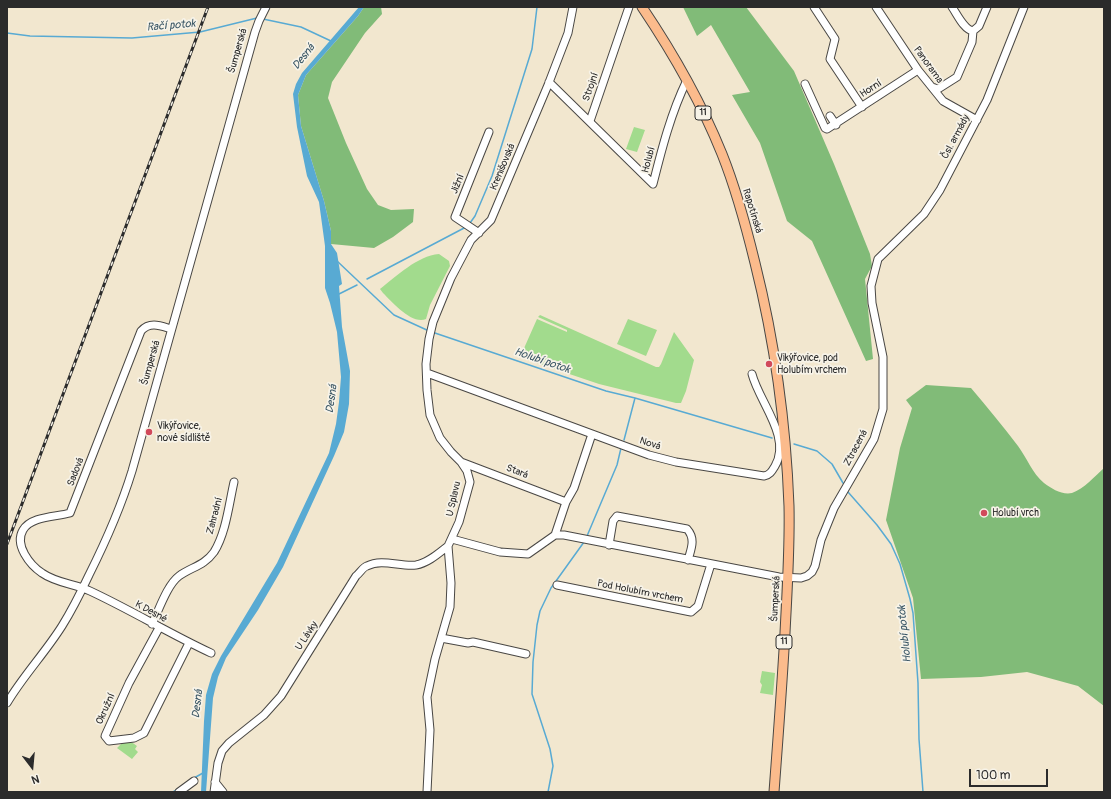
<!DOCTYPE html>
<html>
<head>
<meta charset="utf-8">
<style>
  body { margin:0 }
  #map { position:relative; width:1111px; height:799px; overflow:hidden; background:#f2e7cf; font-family:Pangolin,sans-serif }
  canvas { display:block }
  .frame { position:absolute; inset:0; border:8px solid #2b2b2b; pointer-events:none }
  .north { position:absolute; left:12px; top:747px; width:40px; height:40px; -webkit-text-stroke:3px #f7f3e8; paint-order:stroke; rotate:164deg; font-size:11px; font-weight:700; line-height:16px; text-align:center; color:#2b2b2b }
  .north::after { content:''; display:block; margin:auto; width:14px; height:18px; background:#2b2b2b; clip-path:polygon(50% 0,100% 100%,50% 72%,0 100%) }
  .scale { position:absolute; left:969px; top:769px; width:79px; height:18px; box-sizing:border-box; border:2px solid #2b2b2b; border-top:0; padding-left:5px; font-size:12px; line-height:14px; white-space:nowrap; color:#2b2b2b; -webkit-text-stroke:3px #f7f3e8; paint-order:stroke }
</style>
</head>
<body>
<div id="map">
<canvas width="1111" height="799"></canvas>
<div class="frame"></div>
<div class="north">N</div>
<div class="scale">100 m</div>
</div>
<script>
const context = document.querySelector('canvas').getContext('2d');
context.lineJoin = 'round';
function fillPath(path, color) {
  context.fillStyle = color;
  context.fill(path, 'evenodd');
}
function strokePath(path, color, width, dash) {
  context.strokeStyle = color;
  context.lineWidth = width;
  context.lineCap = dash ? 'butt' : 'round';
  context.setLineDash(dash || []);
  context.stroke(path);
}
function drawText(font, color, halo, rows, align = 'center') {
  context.font = font + ' Pangolin,sans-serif';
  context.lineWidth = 3.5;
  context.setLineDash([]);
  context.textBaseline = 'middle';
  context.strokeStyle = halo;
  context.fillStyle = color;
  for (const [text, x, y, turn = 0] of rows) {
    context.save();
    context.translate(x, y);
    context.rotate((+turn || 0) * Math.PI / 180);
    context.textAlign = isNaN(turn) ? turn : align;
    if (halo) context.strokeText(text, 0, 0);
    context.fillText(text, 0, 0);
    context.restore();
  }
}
const green = new Path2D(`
  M634,127L645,130L637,152L626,149Z
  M439,254L449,261L450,266L430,305L426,319C412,325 392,302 383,293L380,289C397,276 417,256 439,254Z
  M540,315L656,367H659L661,364L674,332L694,360L686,391L681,403H676L599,384L528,360L521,355L537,319L567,332V330L538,317Z
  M628,319L657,330L646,356L617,344Z
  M762,671L775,673L773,695L760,693L762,685L760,682Z
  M124,741L127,743L130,741L137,746L135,749L138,752L132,759L117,748Z`);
const forest = new Path2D(`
  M364,7H381L382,14L365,33L332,82L328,98L346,143L367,189L378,205L391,210L414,209L413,222L393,237L374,248L331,244V231L324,201L301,126L298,95L306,75L358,16Z
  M683,7H746L794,71L834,164L870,254L872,266L865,279L873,359L866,361L812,241L787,221L760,143L732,95L750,92L711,25L697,36Z
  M926,385L971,388C987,407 1003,426 1018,446C1027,458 1032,473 1044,483C1052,489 1062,495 1072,493C1084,489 1095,476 1104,468V706L1078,686L1027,672L981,677L921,679L913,598L886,520L900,448L912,408L906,400Z`);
const water = new Path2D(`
  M359,7H364L358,16L306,75L298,95L301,126L324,201L331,231V244L337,253L342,284L339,286L342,327L350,371L349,404L344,432L334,456L283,567L258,610L226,658L218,677L213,698L206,792H201L204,721L206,695L212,674L221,656L277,563L329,453L336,424L339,402L341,377L337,332L330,303L325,288V246L319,202L307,176L297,127L293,94L296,84L302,73Z`);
const stream = new Path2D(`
  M263,19L301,27L331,41
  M7,33L30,36L132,38L200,32L257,18
  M470,223L475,216L492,176L532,49L537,7
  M337,261L394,315L429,331
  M367,279L466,227
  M339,294L357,285
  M432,332L606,391L635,398L772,438
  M624,440L635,398
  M794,444L817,451L832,464L843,483
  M848,492L877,525L891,544L900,564L910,599L913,613L918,683L919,739L923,792
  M587,536L617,465L621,448
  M194,778L203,773
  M173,792L178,789
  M548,792L553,766L550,749L532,694L533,662L537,625L540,611L551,588L584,542`);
const minor = new Path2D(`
  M814,7L835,39L830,59L862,107
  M876,7L918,70L943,101L977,120
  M952,7C957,14 964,30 973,31L979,26L987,7
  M549,82L653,184C662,148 671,113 687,80
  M805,84L825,128L827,129L918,70
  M932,87L938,89L957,77L972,42L973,31
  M830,116L836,125
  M590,121L629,7
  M479,233L455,217L489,132
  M171,329C161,326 150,321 141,331L70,513C56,517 31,516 23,530C14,545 30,565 42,573C56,583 75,584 90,591C131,610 170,634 211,653
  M427,373L649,455L676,462L764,476C770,475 772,471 775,466C792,437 759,402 752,374
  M461,462L566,502L574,488L592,434
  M555,535L566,502
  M452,539L500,552L528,554L555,535H564L779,577L801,578L807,576L812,572L815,566L821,540L834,508L874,439L883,409V357L872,303L871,286L878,259L924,214L940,190L987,100L1024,7
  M609,545L613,521L617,516L687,529C696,539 691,549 688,560
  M557,585L691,612L698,606L711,564
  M152,624C159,610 167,585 179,576C191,567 204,566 214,552C226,533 229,504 234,482
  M159,628L129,683L105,736L109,741L134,738L144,733L189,643
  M441,638L468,643L473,642L526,654
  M7,703C23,676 45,653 62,626C72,610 81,592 89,575C106,541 121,507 132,471L255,32L259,21L266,7
  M215,782L223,792
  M179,792L194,781
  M214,792L218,763L222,751L229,743L264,715L281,696L356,576C360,573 363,567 367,566C382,558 400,567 416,565C428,563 439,553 448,546
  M427,792L430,730L427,697L435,659L450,607L451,583L448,546L459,522L470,482L467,471L461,462L451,452L440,438L430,415L427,390L426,364L429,339L433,322L451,278L471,240L491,220L548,85L568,33L573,7`);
const major = new Path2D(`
  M642,7C673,53 701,102 722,154C736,189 746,226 755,263C775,343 786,424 789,506C790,548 787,591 785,633C782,686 778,739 774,792`);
const rail = new Path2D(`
  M7,544L208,7`);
const markers = [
  [769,364,4,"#d1495b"],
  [149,432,4,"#d1495b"],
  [984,513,4,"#d1495b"]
];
const shields = [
  [703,113,16],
  [784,642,16]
];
const shieldNames = [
  ["11",703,113],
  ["11",784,642]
];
const streetNames = [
  ["Šumperská",238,51,-74],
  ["Panorama",928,65,54],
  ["Strojní",591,87,-71],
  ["Horní",871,89,-33],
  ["Čsl. armády",956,137,-62],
  ["Holubí",649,160,-75],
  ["Krenišovská",503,167,-67],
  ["Jižní",458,184,-68],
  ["Rapotínská",752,211,73],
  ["Šumperská",151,363,-74],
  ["Nová",650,444,18],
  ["Ztracená",856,448,-62],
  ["Sadová",76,472,-69],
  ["Stará",517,472,21],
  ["U Splavu",454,499,-77],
  ["Zahradní",215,516,-75],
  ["Pod Holubím vrchem",640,592,11],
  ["Šumperská",776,599,-87],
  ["K Desné",151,612,28],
  ["U Lávky",307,636,-57],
  ["Okružní",106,709,-66]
];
const poiNames = [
  ["Vikýřovice, pod",777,358],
  ["Holubím vrchem",777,370],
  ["Vikýřovice,",157,426],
  ["nové sídliště",157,438],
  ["Holubí vrch",992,513]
];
const waterNames = [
  ["Račí potok",171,26,-5],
  ["Desná",304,57,-52],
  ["Holubí potok",542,361,19],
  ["Desná",332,399,-82],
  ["Holubí potok",905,634,-96],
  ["Desná",198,704,-83]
];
fillPath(green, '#a2db8d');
fillPath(forest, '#81bb78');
fillPath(water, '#58aad3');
strokePath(stream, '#58aad3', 1.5);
strokePath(minor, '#494744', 9);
strokePath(major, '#494744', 11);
strokePath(minor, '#fff', 7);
strokePath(major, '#fbbb8c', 9);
strokePath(rail, '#2b2b2b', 3);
strokePath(rail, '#f7f3e8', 1.5, [4.5]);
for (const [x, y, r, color] of markers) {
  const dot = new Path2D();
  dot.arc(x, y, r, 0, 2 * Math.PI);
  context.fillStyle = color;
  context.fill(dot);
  strokePath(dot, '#f7f3e8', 1.5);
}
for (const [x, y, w] of shields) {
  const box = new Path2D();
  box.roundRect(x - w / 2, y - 7, w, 14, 3);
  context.fillStyle = '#f7f3e8';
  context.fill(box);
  strokePath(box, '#2b2b2b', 1);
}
drawText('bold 9px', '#2b2b2b', null, shieldNames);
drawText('10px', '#2b2b2b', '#f7f3e8', streetNames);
drawText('10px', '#2b2b2b', '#f7f3e8', poiNames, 'left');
drawText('italic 11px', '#3b5766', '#f7f3e8', waterNames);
</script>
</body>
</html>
